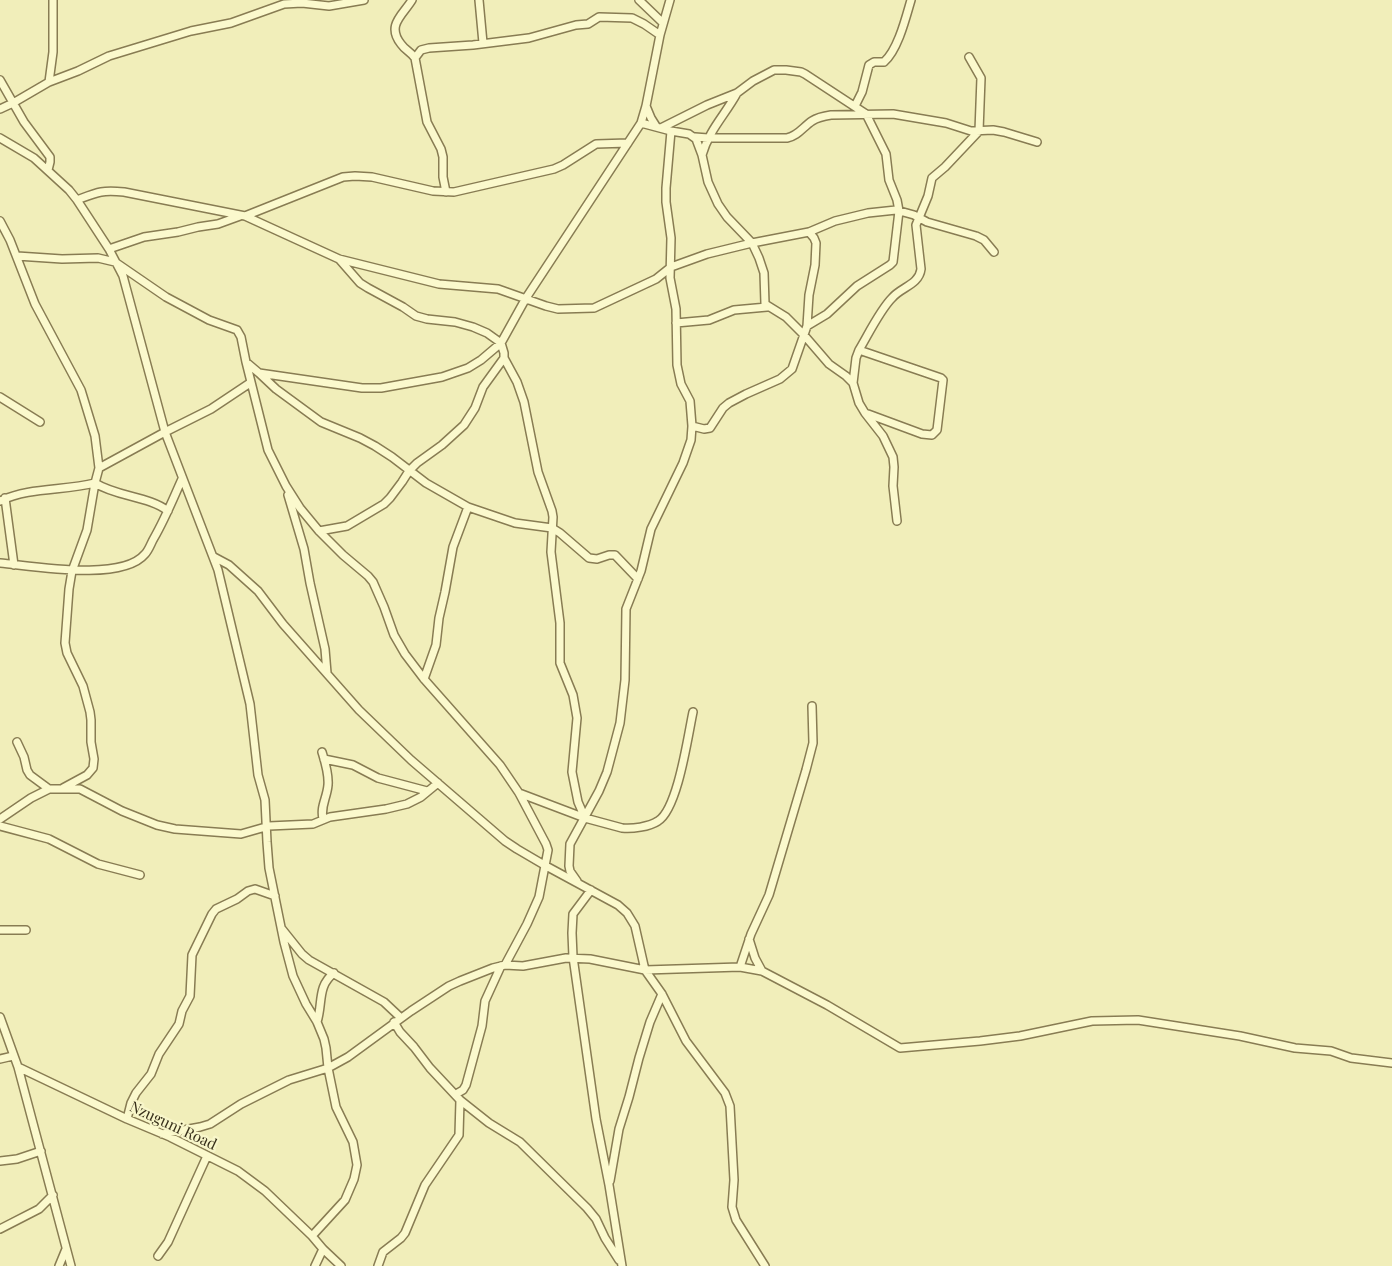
<!DOCTYPE html>
<html>
<head>
<meta charset="utf-8">
<style>
  body { margin:0 }
  canvas { display:block; background:#f1eeba }
</style>
</head>
<body>
<canvas width="1392" height="1266"></canvas>
<script>
const context = document.querySelector('canvas').getContext('2d');
context.lineJoin = 'round';
function strokePath(path, color, width, dash) {
  context.strokeStyle = color;
  context.lineWidth = width;
  context.lineCap = dash ? 'butt' : 'round';
  context.setLineDash(dash || []);
  context.stroke(path);
}
function drawText(font, color, halo, rows, align = 'center') {
  context.font = font + ' "Playfair Display",serif';
  context.lineWidth = 4.5;
  context.setLineDash([]);
  context.textBaseline = 'middle';
  context.strokeStyle = halo;
  context.fillStyle = color;
  for (const [text, x, y, turn = 0] of rows) {
    context.save();
    context.translate(x, y);
    context.rotate((+turn || 0) * Math.PI / 180);
    context.textAlign = isNaN(turn) ? turn : align;
    if (halo) context.strokeText(text, 0, 0);
    context.fillText(text, 0, 0);
    context.restore();
  }
}
const minor = new Path2D(`
  M412,0C403,15 386,25 401,44C405,50 411,52 415,58L427,122L441,149L443,157V177L446,192
  M479,0L483,43
  M639,0L663,23
  M415,58L421,50L429,48L473,45L529,38L576,25L588,24L599,17L632,18L644,24L660,35
  M0,80L24,122L50,157V162L48,170
  M49,82L53,52V0
  M646,106L651,118L656,126
  M855,106L862,92L869,65L874,62H884C898,50 906,17 911,0
  M0,109L13,103L49,82L78,71L109,56L191,31L231,23L284,4L302,3L329,6L364,0
  M641,123L671,131L689,134L696,139L702,155L708,182L718,204L727,217L752,243L759,258L764,273L765,304L786,317L804,335L829,364L846,376L853,383L859,403L865,413L883,436L893,457L894,467L893,486L897,521
  M661,128L707,105L737,93L753,81L774,70H786L801,72L805,74L866,114L886,154L889,180L897,200L899,211L893,262L890,265L857,286L827,314L807,326
  M695,137L708,138H787C798,136 803,127 812,121C818,117 824,116 831,115L893,114L946,123L971,131L993,130L1004,132L1037,142
  M0,138L34,158L69,190L77,200L109,249L123,276L165,432L218,570L250,704L258,775L265,800L267,842L269,868L284,942L293,976L306,1004L317,1022L324,1039L326,1048L328,1068L336,1107L353,1142L357,1165L354,1179L345,1200L312,1236
  M702,155C709,130 725,115 737,93
  M77,200C98,192 101,190 124,192L245,216L339,259L439,284L498,289L546,306L558,309L594,308L656,279L671,267L707,254L752,243L809,232L835,221L868,213L896,210L914,215L927,222L976,236L984,240L994,252
  M245,216L343,177L355,176L372,177L433,191L454,192L554,169L563,165L596,144L628,143
  M0,221L10,240L35,304L81,390L95,436L99,468
  M109,249L144,237L178,232L198,227L218,224L240,216
  M17,256L62,259L98,258L115,262L166,297L209,320L237,330L241,337L246,362L259,373L362,388H381L442,377L468,368L481,360L501,343L526,298L641,123L646,106L660,35L670,0
  M339,259L360,283L368,288L403,307L416,316L427,319L455,322L473,327L487,333L501,343L504,353V358L517,382L524,402L538,472L552,511L553,517L551,552L560,623V663L573,695L577,718L572,772L578,802L585,818
  M676,323L709,320L734,310L767,307
  M859,350L941,378L943,380L937,430L932,435L922,434L868,414
  M246,362L268,450L286,486L300,508L319,531L343,555L368,576L373,582L384,607L394,635L405,654L424,679L500,765L519,793L546,844L548,850L539,897L527,924L505,965
  M259,373L276,389L321,422L360,438L375,446L392,457L426,483L468,507L515,523L552,528L560,533L589,558L597,559L609,555H615L638,579
  M853,383L856,358L859,350C868,335 880,310 892,298C901,287 919,285 921,269L916,225L928,196L932,178L945,167L979,131L981,78L969,57
  M0,397L40,422
  M692,426L704,429L710,428L723,408L729,403L746,394L780,379L792,369L807,326L809,295L815,265L816,243L814,238L809,232
  M288,495L304,549L310,583L325,649L327,673
  M5,498L14,565
  M0,501C30,487 63,491 95,483L99,468L165,432L211,409L250,383
  M319,531L347,526L384,504L390,498L402,482L409,471L417,463L442,445L464,425L475,408L483,387L504,358
  M214,557L229,565L258,591L283,624L359,710L411,760L505,841L517,849L546,866L618,905L627,913L635,926L645,970L662,994L686,1041L725,1093L730,1106L734,1180L732,1207L736,1220L765,1266
  M0,563C33,566 122,582 145,554C149,550 151,543 154,538C165,519 173,499 182,479
  M424,679L436,645L439,618L445,592L453,547L468,507
  M17,742L24,757L27,770L30,775L49,789
  M322,752C325,762 329,774 328,785C327,798 320,806 323,819
  M324,759L353,765L378,778L427,791
  M63,788L87,775L93,768L94,759L91,742V720L90,712L83,686L67,653L65,643L69,589L72,571L87,530L95,483C117,497 149,496 168,511
  M519,793L585,818L622,828C632,829 649,827 658,821C678,809 688,735 693,712
  M0,819L31,798L49,789H80L122,811L157,825L175,829L241,834L269,826L313,824L330,817L386,809L407,804L421,797L438,783
  M0,826L49,839L98,864L140,875
  M577,881L570,871L569,866L570,844L599,791L607,772L620,723L625,680L626,609L641,571L651,529L683,463L691,440L692,426L690,401L681,384L677,365L676,309L670,278L671,238L666,202V188L671,131
  M591,890L573,914L572,933L573,957L596,1119L609,1185L622,1266
  M282,929L302,954L309,960L384,1002L401,1018
  M0,930H26
  M749,939L755,958L762,971
  M740,967L751,934L769,895L806,770L813,743L812,706
  M0,1017L18,1067L71,1266
  M317,1022C323,1003 317,986 334,973
  M394,1022L400,1032L414,1047L430,1068L460,1100L489,1123L520,1142L587,1208L596,1219L605,1238L619,1260
  M0,1059L13,1056
  M18,1067L127,1119L170,1137L238,1171L265,1191L312,1236L323,1249L341,1266
  M456,1094L463,1090L466,1085L482,1026L485,1001L501,966
  M127,1119L131,1103L136,1093L151,1074L159,1054L179,1024L182,1011L190,996L192,955L212,914L216,909L237,899L248,891L255,889L275,896
  M162,1134L200,1127L210,1124L241,1104L289,1080L328,1068L348,1057L411,1011L449,986L460,981L493,968L505,965L523,966L566,958L590,959L645,970L740,967L762,971L827,1005L900,1048L980,1041L1020,1036L1092,1021L1138,1020L1240,1036L1295,1048L1331,1051L1351,1058L1392,1063
  M0,1161L17,1159L41,1151
  M610,1181L619,1129L629,1097L639,1058L650,1022L662,994
  M0,1229L39,1209L53,1195
  M158,1256L168,1242L207,1156
  M59,1266L66,1249
  M315,1266L323,1249
  M378,1266L383,1252L401,1238L405,1233L425,1185L459,1135L460,1100`);
const streetNames = [
  ["Nzuguni Road",173,1126,25]
];
strokePath(minor, '#887c53', 10);
strokePath(minor, '#fbf9cd', 7);
drawText('15px', '#362e19', '#f8f6ca', streetNames);
</script>
</body>
</html>
